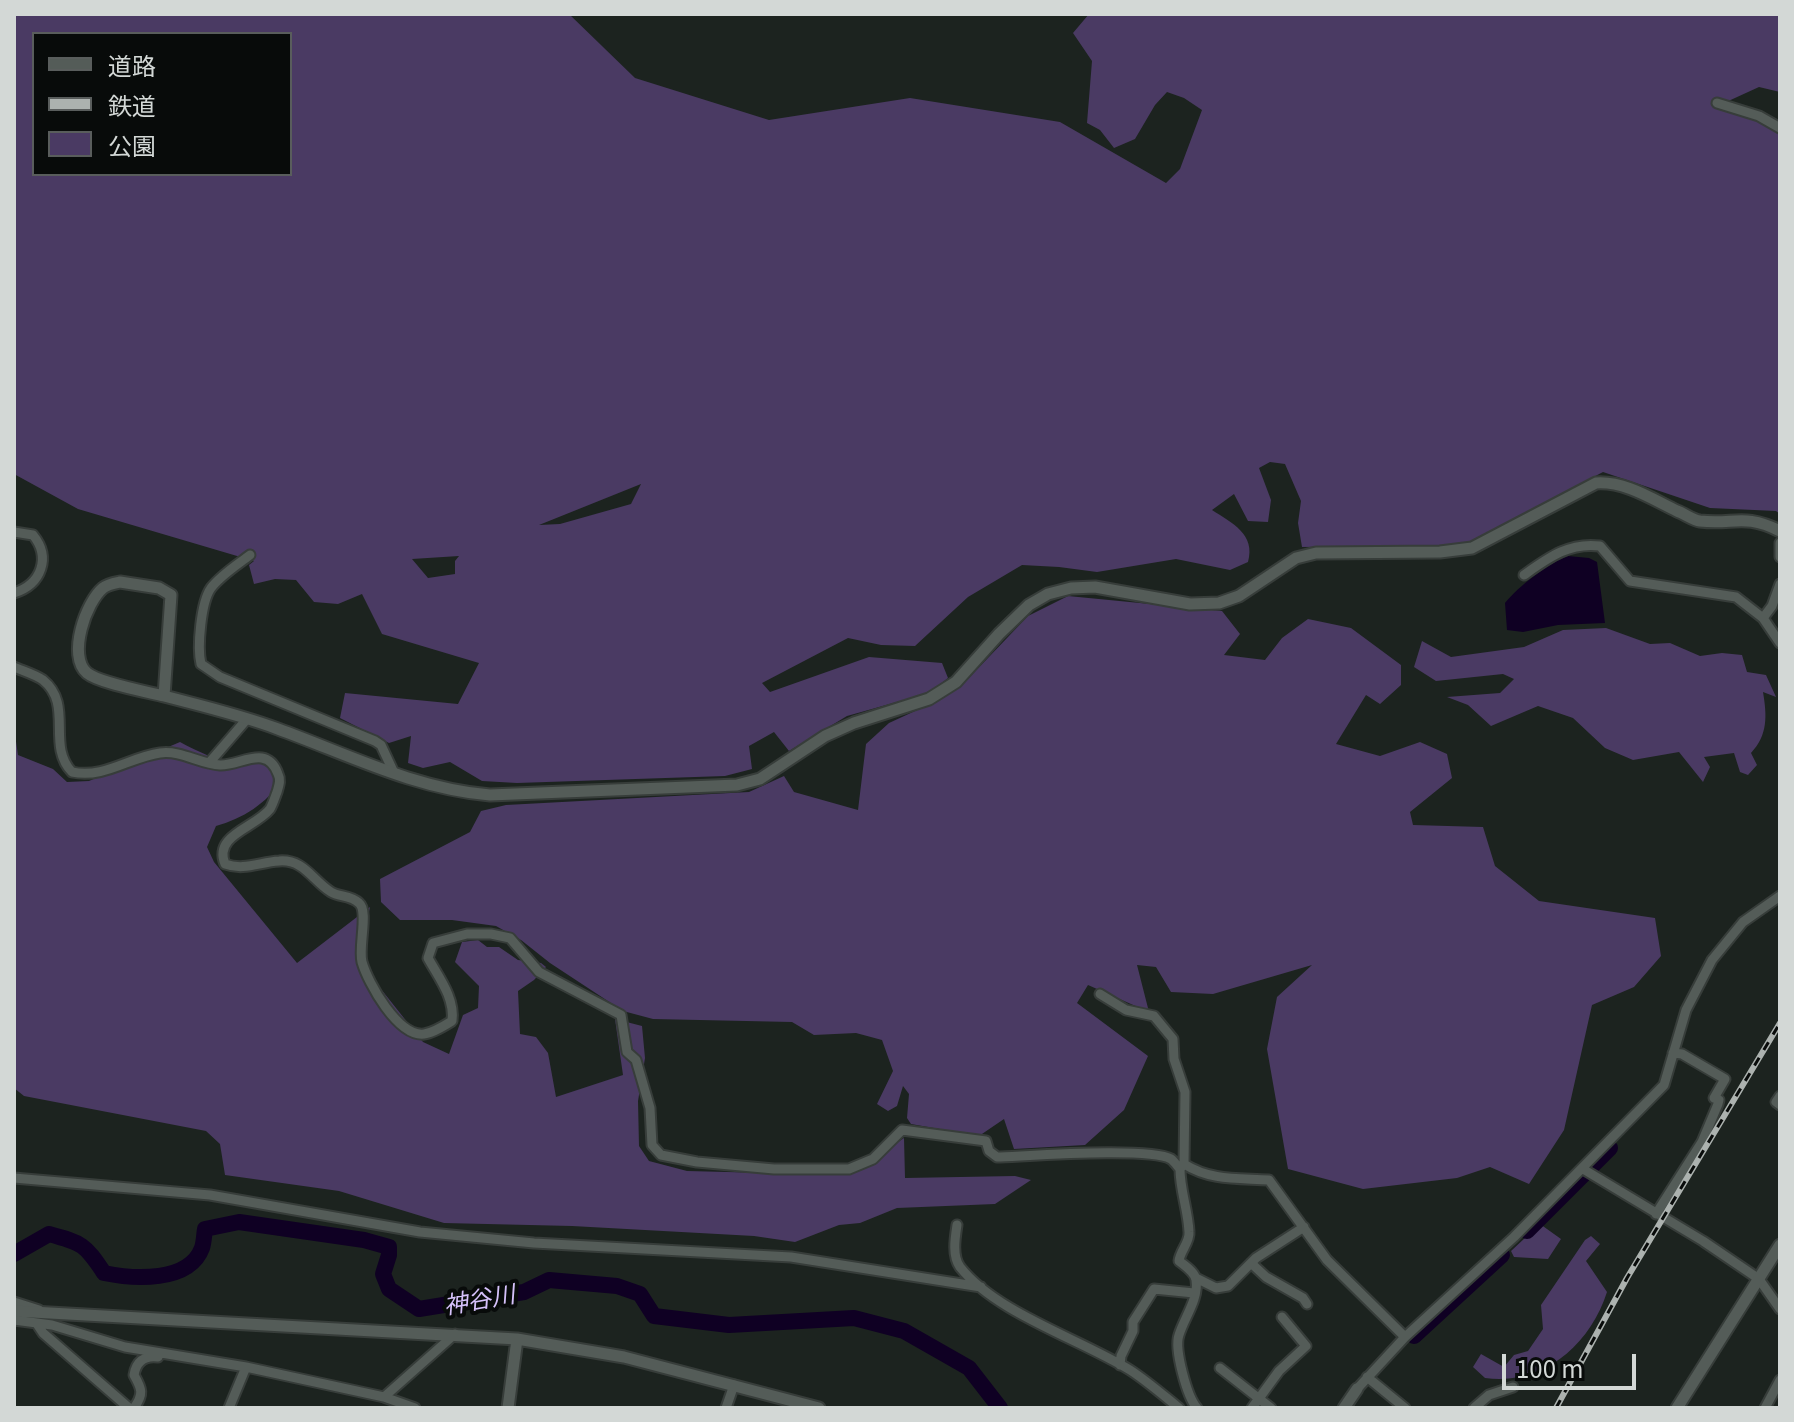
<!DOCTYPE html>
<html>
<head>
<meta charset="utf-8">
<style>
  body { margin:0 }
  #map { position:relative; width:1794px; height:1422px; overflow:hidden; background:#1c231f; font-family:Georgia,"Noto Sans JP",serif }
  canvas { display:block }
  .frame { position:absolute; inset:0; border:16px solid #d3d8d6; pointer-events:none }
  .legend { position:absolute; left:32px; top:32px; width:260px; height:144px; box-sizing:border-box; background:#080b0a; border:2px solid #595d5c; margin:0; padding:10px 14px; list-style:none; font-size:24px; color:#d3d8d6 }
  .legend li { display:flex; align-items:center; gap:16px; height:40px }
  .legend b { width:40px; border:2px solid #595d5c }
  .scale { position:absolute; left:1502px; top:1354px; width:134px; height:36px; box-sizing:border-box; border:4px solid #d3d8d6; border-top:0; padding-left:10px; font-size:24px; line-height:28px; white-space:nowrap; color:#d3d8d6; -webkit-text-stroke:6px #080b0a; paint-order:stroke }
</style>
</head>
<body>
<div id="map">
<canvas width="1794" height="1422"></canvas>
<div class="frame"></div>
<ul class="legend">
<li><b style="height:10px;background:#545c58"></b>道路</li>
<li><b style="height:10px;background:#acb2af"></b>鉄道</li>
<li><b style="height:22px;background:#4a3a63"></b>公園</li>
</ul>
<div class="scale">100 m</div>
</div>
<script>
const context = document.querySelector('canvas').getContext('2d');
context.lineJoin = 'round';
function fillPath(path, color) {
  context.fillStyle = color;
  context.fill(path, 'evenodd');
}
function strokePath(path, color, width, dash) {
  context.strokeStyle = color;
  context.lineWidth = width;
  context.lineCap = dash ? 'butt' : 'round';
  context.setLineDash(dash || []);
  context.stroke(path);
}
function drawText(font, color, halo, rows, align = 'center') {
  context.font = font + ' Georgia,"Noto Sans JP",serif';
  context.lineWidth = 8;
  context.setLineDash([]);
  context.textBaseline = 'middle';
  context.strokeStyle = halo;
  context.fillStyle = color;
  for (const [text, x, y, turn = 0] of rows) {
    context.save();
    context.translate(x, y);
    context.rotate((+turn || 0) * Math.PI / 180);
    context.textAlign = isNaN(turn) ? turn : align;
    if (halo) context.strokeText(text, 0, 0);
    context.fillText(text, 0, 0);
    context.restore();
  }
}
const green = new Path2D(`
  M14,14H569L635,78L769,120L910,98L1060,122L1166,183L1180,169L1202,110L1184,98L1167,92L1155,105L1135,139L1114,148L1100,130L1087,123L1092,61L1073,33L1089,14H1780V92L1759,87L1724,103L1768,124L1780,132V514L1776,511L1710,508L1603,472L1469,542L1450,545L1302,547L1298,523L1301,501L1285,464L1270,462L1259,468L1271,500L1268,522L1248,521L1234,494L1212,510C1232,523 1256,534 1248,562L1230,570L1176,559L1097,572L1059,567L1022,565L968,597L915,646L881,645L848,638L762,683L770,692L869,657L942,663L948,678L929,693L847,716L789,751L774,732L749,746L752,769L725,776L517,783L482,781L450,762L423,768L408,763L411,736L389,743L340,718L345,693L458,704L479,663L382,634L362,594L338,604L314,602L296,580L275,579L254,584L249,565L254,561L78,509L14,474ZM34,34H290V174H34ZM641,484L631,504L560,524L539,525ZM459,556L455,561V574L428,578L412,559Z
  M1068,596L1222,611L1240,634L1224,655L1265,660L1282,638L1308,619L1351,628L1401,665V685L1380,704L1366,695L1336,744L1380,756L1420,742L1447,754L1452,778L1410,812L1413,825L1483,827L1495,866L1539,901L1655,918L1661,956L1634,987L1592,1005L1564,1130L1529,1184L1490,1167L1457,1178L1363,1189L1288,1169L1267,1049L1277,997L1312,965L1213,994L1171,992L1156,967L1137,965L1149,1012L1088,985L1077,1003L1148,1056L1124,1110L1085,1145L1014,1149L1004,1119L979,1136L911,1124L907,1118L909,1094L903,1086L897,1106L888,1111L877,1104L893,1071L882,1040L856,1033L814,1035L792,1022L653,1019L623,1011L550,963L521,940L496,926L452,920H400L381,902L380,879L470,832L481,811L506,805L749,792L784,776L794,792L858,810L866,744L889,723L941,699L965,682L1028,616Z
  M1606,628L1650,644L1670,643L1700,656L1722,653L1742,655L1747,672L1766,675L1776,697L1763,692C1767,716 1768,735 1751,753L1757,765L1748,775L1740,772L1734,753L1704,757L1710,767L1703,782L1679,752L1633,760L1605,748L1573,718L1538,706L1491,726L1468,705L1447,697L1500,693L1514,679L1503,674L1436,681L1414,667L1422,641L1451,657L1524,647L1563,630Z
  M14,728L18,755L53,769L67,782L89,781L180,742C197,752 216,757 231,768L262,762L280,767L282,779C268,803 242,819 216,826L207,847L214,862L297,963L370,907L362,947L369,974L423,1042L449,1054L463,1015L478,1008L479,986L455,962L462,942L478,940L487,947H499L518,960L541,963L546,967L534,980L518,991L520,1034L536,1037L548,1053L556,1097L623,1075L615,1019L642,1026L645,1058L638,1101L639,1146L649,1161L687,1171L848,1175L872,1165L892,1146L904,1138L905,1178L1015,1176L1031,1180L995,1204L897,1208L860,1223L839,1225L795,1242L754,1236L572,1226L444,1223L339,1191L225,1175L220,1144L206,1131L24,1096L14,1088Z
  M1540,1224L1561,1239L1548,1259L1514,1257L1511,1251Z
  M1591,1236L1600,1244L1586,1261L1607,1292C1590,1345 1543,1386 1485,1378L1473,1367L1481,1354L1504,1367L1514,1355L1528,1351L1543,1329L1541,1305L1585,1240Z`);
const water = new Path2D(`
  M1568,556L1589,558L1597,562L1605,623L1558,625L1523,632L1507,630L1505,603C1519,586 1547,564 1568,556Z`);
const river = new Path2D(`
  M1527,1231L1610,1148
  M14,1254L49,1234C82,1243 85,1244 104,1273C133,1279 189,1283 202,1248C204,1242 204,1235 205,1229L239,1222L364,1240L389,1247V1255L383,1274L389,1289L419,1309L524,1292L549,1280L617,1286L640,1294L654,1316L729,1325L854,1318L904,1331L969,1368L1000,1408
  M1414,1336L1502,1255`);
const minor = new Path2D(`
  M1717,103L1759,116L1780,128
  M14,532L33,535C51,557 42,584 14,593
  M1780,543V557
  M250,555C237,565 221,575 211,588C201,602 197,647 201,664L220,677L375,741L381,745L394,773
  M1524,575C1548,558 1569,542 1600,546L1630,581L1736,597L1763,618L1780,643
  M1763,618L1772,606L1780,584
  M14,667C23,671 34,674 43,680C74,705 46,745 72,772C104,779 130,757 160,753C181,750 200,764 220,765C240,766 267,743 278,774C281,780 279,785 277,792C275,797 273,804 270,809C255,828 213,835 225,864C244,871 260,862 279,861C304,859 312,880 331,892C339,897 351,895 359,903C369,911 358,947 362,962C368,983 398,1037 424,1034C433,1033 444,1026 452,1021C455,998 439,978 428,958L433,943L467,934H491L510,938L539,972L621,1015L627,1052L636,1060L650,1108L652,1145L661,1155L697,1162L774,1169H849L873,1159L902,1130L986,1141L989,1151L997,1157C1028,1156 1150,1147 1171,1159C1174,1161 1178,1167 1180,1169
  M209,763L247,719
  M1100,994L1126,1010L1154,1016L1173,1039L1174,1059L1185,1092L1184,1164
  M1780,1096L1776,1102L1780,1105
  M1583,1169L1703,1241L1759,1279L1780,1309
  M14,1178L210,1195L420,1232L534,1243L791,1257L981,1287
  M1656,1214L1702,1142L1718,1104L1719,1100L1714,1098L1725,1079L1682,1054L1673,1053
  M957,1225C955,1238 952,1256 960,1267C996,1313 1080,1339 1130,1370C1147,1381 1163,1395 1179,1408
  M1251,1263L1266,1277L1303,1298L1307,1304
  M1196,1278L1216,1288L1228,1286L1256,1258L1304,1227
  M14,1302L39,1310
  M14,1320L52,1325L125,1347L246,1367L384,1397L415,1408
  M37,1324L43,1333L129,1408
  M1120,1365L1121,1356L1133,1331V1322L1154,1289L1194,1293
  M1220,1368L1271,1408
  M1367,1377L1405,1408
  M1357,1389L1405,1337L1514,1237L1664,1085L1686,1010L1712,960L1743,922L1780,896
  M384,1397L455,1334
  M134,1408C144,1394 142,1389 134,1375C136,1362 144,1355 158,1357
  M229,1408L246,1367
  M726,1408L734,1385
  M1197,1408C1187,1397 1174,1349 1179,1335C1184,1318 1199,1299 1196,1280C1195,1272 1185,1266 1179,1261C1180,1251 1190,1242 1189,1232C1188,1210 1180,1190 1180,1169L1184,1164C1211,1181 1238,1178 1269,1180L1327,1260L1405,1337
  M1252,1408L1279,1371L1306,1346L1282,1317
  M1474,1408L1489,1395L1513,1387
  M1765,1408L1780,1380`);
const tertiary = new Path2D(`
  M120,582L159,588L171,595L164,696C148,692 99,683 87,673C67,656 86,602 103,588C108,584 115,583 120,582Z
  M164,696C202,706 241,715 278,729C347,754 415,789 490,795L737,785L760,779L825,736L854,723L929,699L956,682L999,634L1029,605L1048,594L1071,588L1095,587L1190,604L1219,603L1239,596L1296,558L1316,553L1440,552L1472,548L1596,483C1625,481 1652,499 1677,511C1685,514 1693,520 1700,521C1734,525 1744,513 1780,531
  M14,1311L517,1339L624,1357L819,1408
  M508,1408L517,1339
  M1344,1408L1357,1389
  M1677,1408L1780,1245`);
const rail = new Path2D(`
  M1556,1408L1627,1278L1780,1023`);
const waterNames = [
  ["神谷川",479,1299,-10]
];
fillPath(green, '#4a3a63');
fillPath(water, '#0f0023');
strokePath(river, '#0f0023', 16);
strokePath(minor, '#373d3a', 13);
strokePath(tertiary, '#373d3a', 15);
strokePath(minor, '#545c58', 9);
strokePath(tertiary, '#545c58', 11);
strokePath(rail, '#acb2af', 6);
strokePath(rail, '#080b0a', 3, [9]);
drawText('italic 24px', '#d5c1fa', '#080b0a', waterNames);
</script>
</body>
</html>
